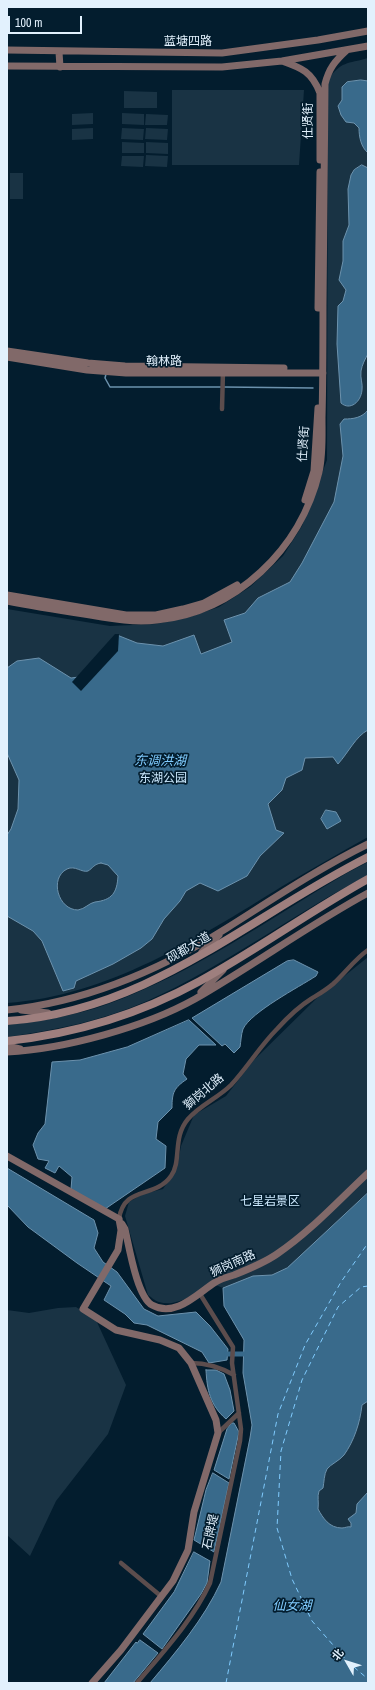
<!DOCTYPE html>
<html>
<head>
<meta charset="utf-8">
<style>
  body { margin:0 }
  #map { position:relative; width:375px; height:1690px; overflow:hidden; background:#031d2e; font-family:"Archivo Narrow","Noto Sans SC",sans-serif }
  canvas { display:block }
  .frame { position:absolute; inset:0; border:8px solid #e2f1fd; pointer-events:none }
  .north { position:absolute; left:327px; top:1642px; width:40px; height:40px; -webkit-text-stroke:3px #031d2e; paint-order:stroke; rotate:309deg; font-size:11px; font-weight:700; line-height:16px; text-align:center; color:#e2f1fd }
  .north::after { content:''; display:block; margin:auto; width:14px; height:18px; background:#e2f1fd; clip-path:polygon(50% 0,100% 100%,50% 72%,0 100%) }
  .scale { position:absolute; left:8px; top:16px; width:74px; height:18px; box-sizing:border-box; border:2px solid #e2f1fd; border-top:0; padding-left:5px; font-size:12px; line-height:14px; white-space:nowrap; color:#e2f1fd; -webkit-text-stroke:3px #031d2e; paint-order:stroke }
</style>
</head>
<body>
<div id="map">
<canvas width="375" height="1690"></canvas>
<div class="frame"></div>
<div class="north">北</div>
<div class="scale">100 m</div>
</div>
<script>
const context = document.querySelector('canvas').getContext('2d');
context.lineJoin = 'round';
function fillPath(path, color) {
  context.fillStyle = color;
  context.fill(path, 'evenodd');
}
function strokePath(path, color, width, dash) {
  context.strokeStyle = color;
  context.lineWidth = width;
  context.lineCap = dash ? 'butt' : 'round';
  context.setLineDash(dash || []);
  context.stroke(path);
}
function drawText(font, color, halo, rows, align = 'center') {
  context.font = font + ' "Archivo Narrow","Noto Sans SC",sans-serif';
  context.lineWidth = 3.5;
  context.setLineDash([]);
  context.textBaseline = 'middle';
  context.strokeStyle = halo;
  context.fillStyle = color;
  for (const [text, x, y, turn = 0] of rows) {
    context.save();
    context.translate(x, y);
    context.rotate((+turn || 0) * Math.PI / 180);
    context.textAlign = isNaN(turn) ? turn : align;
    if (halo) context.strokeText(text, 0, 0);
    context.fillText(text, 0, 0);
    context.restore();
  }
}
const green = new Path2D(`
  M368,58V837C339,853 310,870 281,887C197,939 108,996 7,1003V609L110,626L156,624L189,617L219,607L250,587L283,556L302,526L327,460L328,80C341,61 347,64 368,58Z
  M172,90H304L299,165H172Z
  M124,91L157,92V108H124Z
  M93,113V124L72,125V114Z
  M122,113L144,114V125L122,124Z
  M146,114L168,115L167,125H145Z
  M93,128V139L72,140V129Z
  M122,128L144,129L143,140L121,139Z
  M146,128L168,129L167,140L145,139Z
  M122,142L144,143V153H122Z
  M146,142L168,143V154L146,153Z
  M146,155L168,156L167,167L145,166Z
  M122,156H144L143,167L121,166Z
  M10,173H23V199H10Z
  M368,862V875C293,914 225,966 147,1001C102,1021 55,1030 7,1037V1025C41,1021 75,1016 108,1004C194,973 269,919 347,873Z
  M368,957V1683H150C176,1652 204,1619 221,1582L252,1425L243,1373L244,1340L224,1306L223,1288L211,1283C197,1292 177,1308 159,1302C155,1301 151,1297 148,1295L125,1216L129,1202L143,1194L163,1189L177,1168L181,1146L194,1115L226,1096L254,1060L316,999Z
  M76,1307L96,1320L126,1385L108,1434L56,1501L30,1556L7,1535V1310L29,1313L58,1308Z`);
const water = new Path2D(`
  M361,80L368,81V153C361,147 359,137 359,128L354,123L346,122L341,115L338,106L342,100V87L347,82Z
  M362,165L368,168V354C365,359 362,365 361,371C360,378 363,384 362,390C361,402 350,411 341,403L337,344L338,306L343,301L346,290L339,280L343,261V241L349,225L348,189L351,175L354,170Z
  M368,410V730C356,736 348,753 338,764L333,757L305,758L302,770L286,778L282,790L268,804L276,830L284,833L260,856L247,876L218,891L200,883L186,891L180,901L164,919L152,939L141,948L113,964L76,981L74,988L63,991L42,941L33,931L7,916V835L11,829L18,809L19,780L7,753V668L17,661L39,658L71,678L79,677L117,635L137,643L163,646L194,635L201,654L232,642L224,620L245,613L258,598L290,582L302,563L334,502L343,456L340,424L344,419C353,419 362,418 368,410ZM101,863L108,865L118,876C117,893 112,900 95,902C89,903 85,909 78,910C58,910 49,878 67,869C75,865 82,873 88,871C93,868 94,864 101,863Z
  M326,810L336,812L341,821L327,829L321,819Z
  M294,960L318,972L316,976C299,987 251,1012 243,1029C241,1035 241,1041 240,1047L234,1053L225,1044L222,1046L192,1018L287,961Z
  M189,1020L216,1045H199L186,1059L183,1074L187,1079C174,1088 172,1092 172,1108L158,1122L156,1139L166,1146L165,1168L105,1209L71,1189L72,1177L59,1166L55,1173L45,1168L49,1161L38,1159L33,1145L38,1133L45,1124L52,1062L80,1060L127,1047Z
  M7,1168L94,1220L98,1233L94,1248L103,1262L117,1272L144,1309L158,1316L196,1312L210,1326L228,1349L227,1360L209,1363L202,1352L147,1325L134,1323L125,1314L104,1300L111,1286L77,1263L28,1227L7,1205Z
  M368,1193V1401L362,1405C360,1423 354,1441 344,1455C339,1461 331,1464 327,1469C324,1474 324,1483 323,1488L319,1491C317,1497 319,1502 318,1509C323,1518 329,1528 342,1528C345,1528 348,1526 351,1527V1523L348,1519L356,1513L357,1504L368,1492V1683H150C176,1652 204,1619 221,1582L250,1438L252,1425L243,1373L244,1340L224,1306L223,1288L253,1276L272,1275L287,1268Z
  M206,1370H216L224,1374L230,1390L234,1411L226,1419C210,1405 207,1390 206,1370Z
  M232,1423H234L239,1432L229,1479L214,1470L227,1429Z
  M213,1473L229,1483L214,1552L194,1540L206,1490Z
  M194,1552L210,1561L207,1583L201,1594L162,1649L143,1634L174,1592Z
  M140,1640L158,1653L133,1683H104L136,1642L137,1643Z`);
const pier = new Path2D(`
  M115,634H119L118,651L81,691L72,682Z`);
const stream = new Path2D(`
  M106,374L105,378L110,387H221
  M224,387L313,388`);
const canal = new Path2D(`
  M227,1354H243`);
const ferry = new Path2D(`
  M368,1286L361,1287L338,1307L302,1380L281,1451L277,1528L292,1579L312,1621L348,1662L368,1679
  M226,1683L278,1414L305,1345L341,1282L368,1243`);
const street = new Path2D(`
  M222,409L223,371
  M119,1219C124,1185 155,1199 171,1176C182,1161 172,1138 188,1119C200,1105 218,1098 231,1085C247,1068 260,1046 277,1029C287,1018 298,1007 311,999C319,994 326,990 333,984C345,973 355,959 368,950
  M191,1363C207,1363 220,1367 234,1375
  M218,1433L239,1413
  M121,1563L162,1597
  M137,1683C163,1652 193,1620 210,1583L240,1441L241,1429L232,1363L233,1347L200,1294`);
const secondary = new Path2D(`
  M7,50L222,53L318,40L368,31
  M59,52L60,67
  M282,61C302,68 312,72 320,93V160
  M7,66L222,67L282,61L368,46
  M318,308L320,172
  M7,351L88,363L125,366L284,368
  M7,357L87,370L126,373H323
  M305,500L314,471L318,408
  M7,595L126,615H156L183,609L204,603L237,585
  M7,601C33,606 58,610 84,614C108,618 132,623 157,620C236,612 301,549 319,472C323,455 322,436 322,418C323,380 323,343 323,305C323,231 324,157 325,84C329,68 335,61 347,50
  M202,952L219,935
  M201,992L223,970
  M7,1010C86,1002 160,970 227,928C273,899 319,868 368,844
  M21,1010L48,1013
  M7,1046L20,1049
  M7,1052C65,1049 145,1027 195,999C254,965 309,925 368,893
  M7,1156L119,1219
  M122,1224L125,1229C129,1246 137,1297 152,1305C175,1318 197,1294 214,1283C220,1279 227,1277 234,1275C249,1269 264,1263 277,1254C311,1231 339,1200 368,1173
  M92,1683L121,1650L173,1581L188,1550L194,1512L218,1433L216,1420L191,1363L179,1348L160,1340L116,1330L83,1309L118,1250L121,1230L119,1219`);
const primary = new Path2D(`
  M7,1021C149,1011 247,918 368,857
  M7,1041C74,1034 140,1014 200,981C257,950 310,911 368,879`);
const streetNames = [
  ["蓝塘四路",188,42],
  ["仕贤街",309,121,-90],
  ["翰林路",164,362],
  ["仕贤街",304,444,-86],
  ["砚都大道",189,948,-30],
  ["獅岗北路",204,1092,-40],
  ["狮岗南路",233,1264,-24],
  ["石牌堤",211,1532,-78]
];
const parkNames = [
  ["东湖公园",163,779],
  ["七星岩景区",270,1202]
];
const waterNames = [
  ["东调洪湖",160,762],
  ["仙女湖",292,1607]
];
fillPath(green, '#193344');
fillPath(water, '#396a8b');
strokePath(water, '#6c92ad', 1);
fillPath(pier, '#031d2e');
strokePath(stream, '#6c92ad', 1.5);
strokePath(canal, '#396a8b', 5);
strokePath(ferry, '#80cbfe', 1, [5, 4]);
strokePath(street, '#5c4d4d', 4.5);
strokePath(secondary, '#816969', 7);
strokePath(primary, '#9e7f7e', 8);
drawText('12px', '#e2f1fd', '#031d2e', streetNames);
drawText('12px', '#cbe8fd', '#031d2e', parkNames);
drawText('italic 13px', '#80cbfe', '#031d2e', waterNames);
</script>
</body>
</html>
